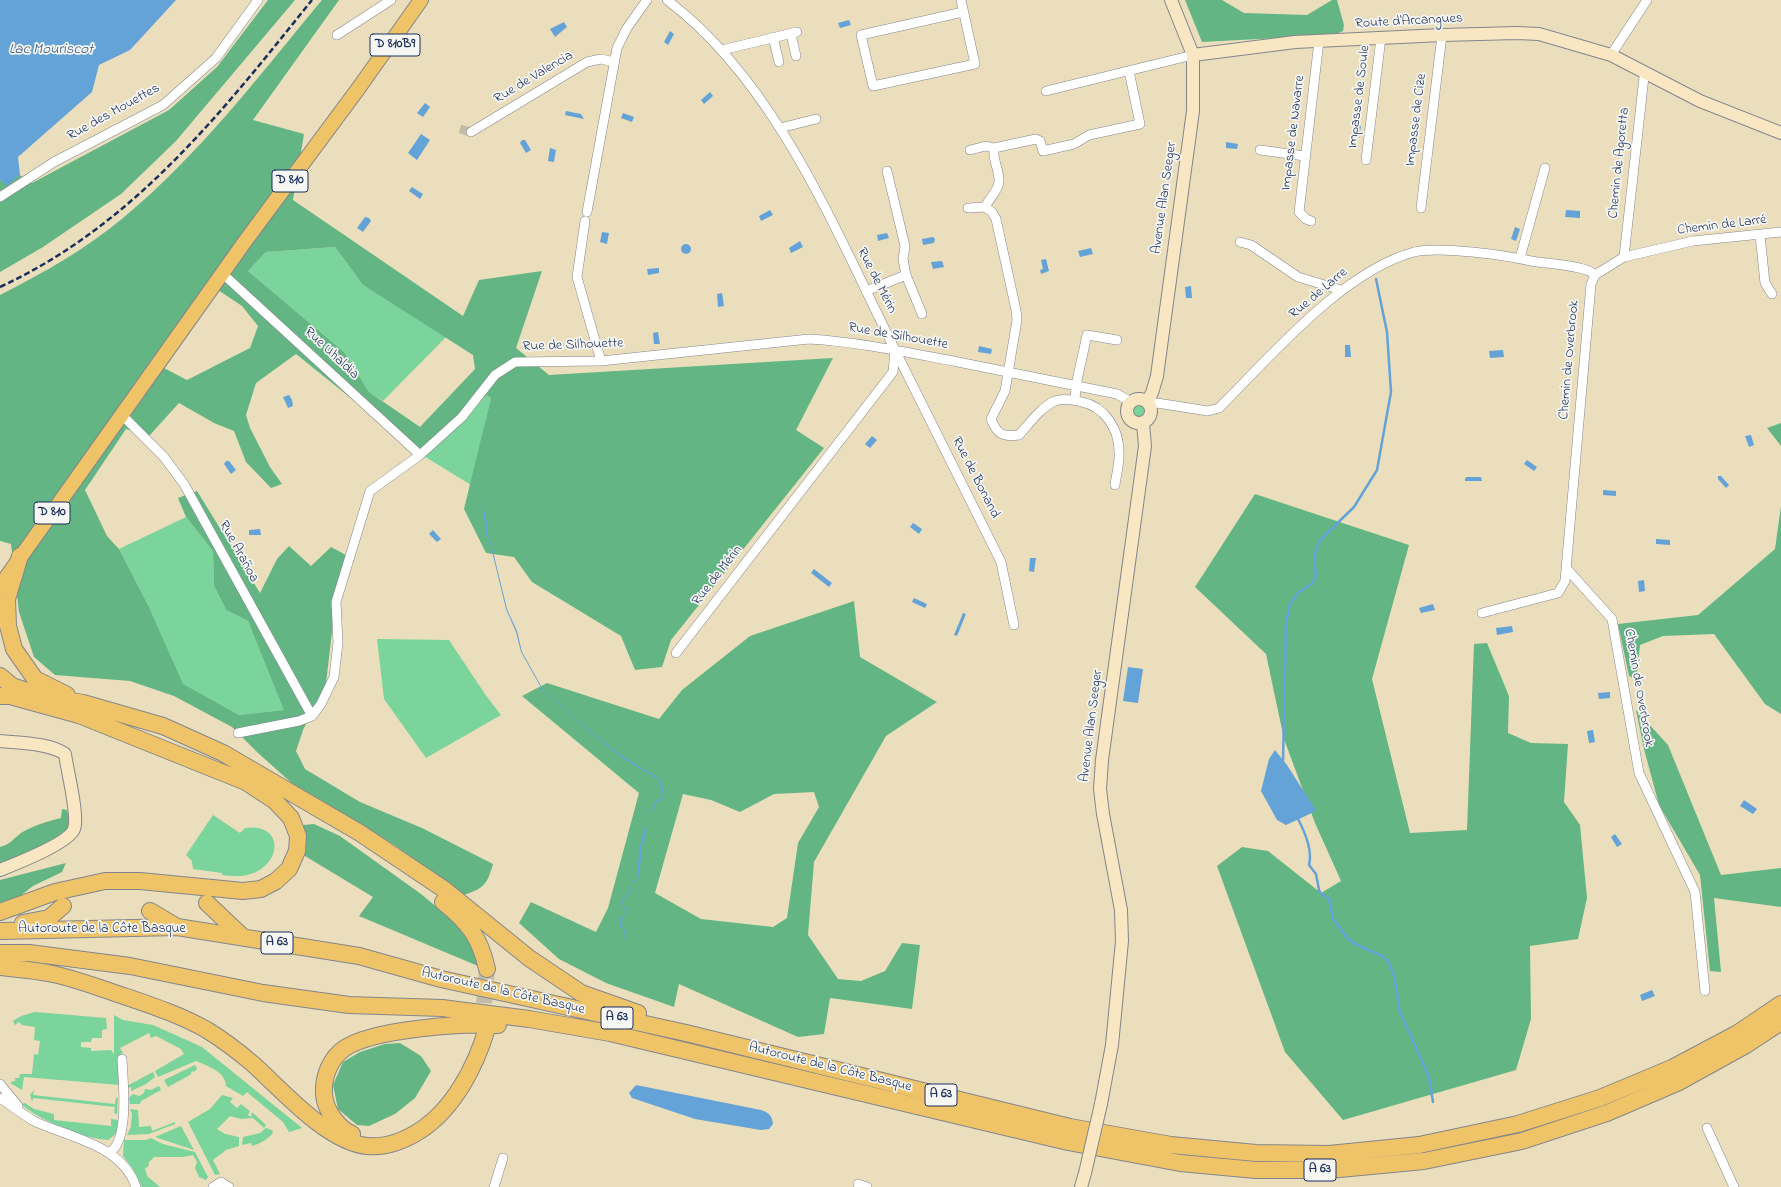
<!DOCTYPE html>
<html>
<head>
<meta charset="utf-8">
<style>
  body { margin:0 }
  canvas { display:block; background:#ebdebc }
</style>
</head>
<body>
<canvas width="1781" height="1187"></canvas>
<script>
const context = document.querySelector('canvas').getContext('2d');
context.lineJoin = 'round';
function fillPath(path, color) {
  context.fillStyle = color;
  context.fill(path, 'evenodd');
}
function strokePath(path, color, width, dash) {
  context.strokeStyle = color;
  context.lineWidth = width;
  context.lineCap = dash ? 'butt' : 'round';
  context.setLineDash(dash || []);
  context.stroke(path);
}
function drawText(font, color, halo, rows, align = 'center') {
  context.font = font + ' "Indie Flower",sans-serif';
  context.lineWidth = 3.5;
  context.setLineDash([]);
  context.textBaseline = 'middle';
  context.strokeStyle = halo;
  context.fillStyle = color;
  for (const [text, x, y, turn = 0] of rows) {
    context.save();
    context.translate(x, y);
    context.rotate((+turn || 0) * Math.PI / 180);
    context.textAlign = isNaN(turn) ? turn : align;
    if (halo) context.strokeText(text, 0, 0);
    context.fillText(text, 0, 0);
    context.restore();
  }
}
const green = new Path2D(`
  M335,247L363,285L446,337L383,401L369,392L344,352L248,271L266,252Z
  M487,395L491,398L471,485L419,453Z
  M1130 411a9 9 0 1 1 18 0a9 9 0 1 1-18 0Z
  M186,517L213,551L214,586L226,610L248,621L285,710L239,715L182,684L149,607L119,549Z
  M377,639L449,640L485,694L501,715L426,758L384,699Z
  M213,815L240,833L245,828C285,822 283,867 247,875C238,877 230,876 222,875V873L193,869L192,861L186,855Z
  M35,1012L106,1018L107,1029L102,1030V1038H92L91,1042H81V1047L91,1048V1051L111,1050L114,1054V1015L123,1020L153,1025L202,1047L302,1128L289,1132L283,1122L247,1092L243,1096L226,1086C226,1072 208,1066 196,1061L158,1077L155,1071L184,1054L181,1049L156,1036L151,1038L149,1033L120,1048L123,1053L120,1055V1085L24,1077L22,1090L10,1083L16,1080L14,1078H19L20,1074H32L34,1054L38,1055L40,1041L34,1040L35,1027L22,1025L19,1022L15,1025L13,1021L21,1016Z
  M195,1065L197,1069L194,1072L192,1071L190,1075L168,1087L164,1080Z
  M153,1072L155,1077L146,1084L131,1091V1087L127,1088V1086Z
  M159,1086L161,1090L141,1101L140,1104H130L129,1098L133,1094L139,1096L144,1093L145,1089L151,1090Z
  M34,1090L33,1095L115,1104L116,1098H118L117,1114L114,1113L115,1107L33,1098L32,1102L30,1095Z
  M222,1095L233,1098L230,1102L237,1108L241,1104L250,1111L248,1115L251,1117L252,1112L266,1125L264,1128L253,1118L241,1119L230,1116L217,1129L225,1134L239,1137V1146L226,1150L213,1160L220,1174L215,1175L188,1122L210,1109Z
  M25,1103L34,1109L54,1114V1120L111,1126V1119L118,1120L117,1133L108,1140C85,1139 39,1120 21,1104Z
  M130,1109L138,1110L139,1127L151,1126L152,1131L175,1122V1124L149,1134L127,1135L131,1127L132,1114Z
  M181,1126L194,1150L155,1137Z
  M266,1128L272,1130L273,1133C268,1139 260,1144 252,1146L251,1143L242,1145L243,1137L260,1133Z
  M151,1138L163,1144L195,1152L208,1177L206,1180L199,1177L195,1168L197,1162L193,1155L183,1157H154L149,1162L148,1167L145,1168L147,1176L160,1187H142L133,1169L123,1156L124,1140H146Z`);
const forest = new Path2D(`
  M268,0H295L176,141L121,194L43,247L0,272V179L6,185L20,175L32,183L169,110L217,67Z
  M322,0H339L253,120L304,134L293,200L463,316L479,280L542,271L516,348L549,375L833,358L796,430L824,448L671,640L662,667L635,670L621,636L532,582L514,557L486,553L464,509L491,398L487,395L419,453L296,354L256,383L246,415L250,428L270,467L282,484L271,488L246,462L234,431L214,423L179,403L149,436L126,429L85,490L107,536L119,549L149,607L183,684L239,715L284,710L248,621L226,610L214,586L213,551L186,517L178,498L197,491L260,593L277,559L289,546L311,566L331,547L346,555L336,598L326,683L303,730L296,751L305,769L360,802L422,828L493,864C487,885 484,888 464,895L393,844L295,786L258,753L232,727L174,696L130,681L55,675L34,657L19,612L11,544L0,541V295C43,273 86,249 123,218C199,155 259,76 322,0ZM335,247L363,285L473,355L475,369L420,427L369,392L344,352L248,271L266,252ZM218,290L242,306L258,326L250,348L187,380L162,367Z
  M1185,0H1222L1244,13L1307,15L1332,0H1337L1344,25L1343,31L1334,35L1202,42Z
  M1781,423V446L1767,428Z
  M1255,494L1409,545L1372,679L1410,833L1467,830L1474,644L1487,643L1509,696L1508,733L1531,743L1568,744L1564,802L1580,825L1587,898L1578,939L1530,946L1531,1019L1516,1070L1343,1120L1285,1052L1217,866L1242,847L1268,851L1321,893L1341,881L1315,823L1284,739L1266,654L1195,587Z
  M1781,506V714L1765,704L1714,634L1663,636L1640,645L1636,680L1629,676L1618,624L1698,615L1775,549Z
  M854,601L860,657L937,702L886,736L814,862L808,935L838,979L861,981L885,971L902,943L920,945L912,1009L830,998L824,1034L798,1037L679,984L674,1007L606,983L559,959L519,923L531,902L596,932L608,908L639,793L522,696L547,683L659,719L682,690L750,636ZM814,792L819,807L798,843L787,918L773,927L701,919L655,893L683,794L711,800L740,812L774,794Z
  M1636,710L1668,745L1721,875L1781,868V907L1714,898L1721,972L1710,971L1700,875L1659,805L1644,749Z
  M62,809L67,810C70,821 70,827 64,837L0,867V847C11,844 13,839 21,833C32,826 48,821 61,818Z
  M314,824L340,836L421,894L458,925L475,953L478,966L359,916L373,897L305,856L303,825Z
  M66,863L62,872L33,886L16,899L0,904V880Z
  M400,1043L421,1056L431,1071L415,1098L395,1114L369,1126L357,1125L338,1109L333,1085L343,1062L360,1052L385,1044Z`);
const water = new Path2D(`
  M0,0H176L130,50L99,65L92,92L18,157L20,175L6,186L0,179Z
  M849,20L851,25L840,28L838,23Z
  M564,22L567,27L555,37L550,29Z
  M670,31L674,34L668,45L664,42Z
  M710,92L713,96L704,104L701,100Z
  M425,103L430,107L423,117L417,113Z
  M566,111L581,114L584,119L565,115Z
  M623,113L634,117L632,122L621,118Z
  M1356,125L1361,126L1359,138L1354,137Z
  M421,134L430,140L417,160L408,153Z
  M522,140H525L531,150L526,153L520,143Z
  M1226,142L1238,144L1237,149L1226,148Z
  M550,148L556,150L554,162L548,161Z
  M412,187L423,194L420,199L409,191Z
  M770,210L773,215L761,221L759,216Z
  M1566,210L1580,211V218L1565,217Z
  M365,217L369,218L371,221L363,232L357,228Z
  M1515,227L1520,229L1516,241L1511,239Z
  M602,232L609,233L607,244L600,242Z
  M887,233L889,238L878,241L877,235Z
  M933,237L935,239L934,243L923,245L922,239Z
  M800,241L803,247L791,253L789,248Z
  M681 249a5 5 0 1 1 10 0a5 5 0 1 1-10 0Z
  M1091,248L1093,254L1080,257L1078,251Z
  M1046,259L1049,271L1041,274L1040,270L1043,269L1041,260Z
  M942,261L944,267L933,269L931,262Z
  M659,268V273L648,275L647,269Z
  M1191,286L1192,298H1186L1185,287Z
  M722,293L724,306L718,307L717,294Z
  M658,332L660,344H654L653,333Z
  M1345,345H1350L1351,357H1345Z
  M979,346L992,349L991,354L978,352Z
  M1503,350L1504,357L1490,358L1489,351Z
  M289,395L292,400L293,406L288,408L283,397Z
  M1751,435L1754,445L1749,447L1745,436Z
  M872,436L877,440L870,448L865,444Z
  M1527,460L1537,467L1534,471L1524,464Z
  M226,461H229L236,470L231,474L224,464Z
  M1718,476H1721L1729,485L1726,488L1718,479Z
  M1467,477H1481L1482,481H1465V478Z
  M1603,490L1616,491V496L1603,495Z
  M482,499C483,507 486,515 487,522C488,529 487,533 490,539L507,609L517,631L522,652L544,691L553,697L573,717L622,756L660,779L664,790V798L656,803L654,809L646,813L645,836L641,851L642,854L638,880L632,883L630,893L623,901L624,907L628,911L626,916L621,919V923L625,930L624,942V930L619,924L620,918L626,915L627,911L623,908L622,901L629,892L632,882L637,879L639,851L646,821L645,814L653,808L655,802L663,797L659,780L621,757L572,717L552,697L543,691L521,652L516,632L506,609L489,539L486,534Z
  M913,523L922,529L919,534L910,527Z
  M260,529L261,535H249V530Z
  M433,530L441,539L437,542L429,534Z
  M1656,539L1670,540V545L1656,544Z
  M1030,558H1036L1034,572L1029,571Z
  M814,569L832,583L829,587L811,573Z
  M1644,580L1645,591L1639,592L1638,581Z
  M914,598L927,604L925,608L912,602Z
  M1433,604L1435,610L1421,613L1419,608Z
  M963,613L966,614L957,636L954,635Z
  M1512,626L1513,632L1497,635L1496,628Z
  M1128,667L1143,669L1138,703L1123,701Z
  M1610,692V698L1599,699L1598,693Z
  M1593,730L1595,742L1589,743L1587,731Z
  M1275,750L1287,765L1315,809L1314,812L1286,825L1277,820L1261,791L1269,759Z
  M1744,800L1757,809L1753,814L1740,806Z
  M1615,834L1622,844L1617,847L1611,837Z
  M1652,990L1655,996L1642,1001L1640,995Z
  M636,1085L761,1110C769,1113 772,1115 773,1124L769,1129L761,1130L695,1119L632,1098L629,1093Z`);
const stream = new Path2D(`
  M1283,761L1286,624L1289,607L1292,601L1299,592L1313,583L1316,576L1314,557L1319,541L1354,507L1377,470L1391,392L1387,332L1376,279
  M1297,817C1304,830 1313,850 1309,865L1316,874L1319,890L1321,894L1329,898L1333,919L1345,935L1353,943L1382,956L1388,961L1394,976L1400,1012L1429,1077L1433,1102`);
const streetTunnel = new Path2D(`
  M460,129L471,132`);
const highwayTunnel = new Path2D(`
  M482,1027L487,969`);
const street = new Path2D(`
  M667,0C777,83 835,230 895,350L893,372L676,653
  M961,0L975,64L873,86L861,35L963,12
  M791,34L796,56
  M337,35L391,0
  M773,37L779,62
  M722,50L797,32
  M1611,55L1647,0
  M1046,91L1193,55
  M780,128L816,119
  M471,132L587,62L601,59L614,62
  M970,150L986,146L994,148
  M1260,150L1305,156
  M1366,160L1381,38
  M887,171L905,246L903,259L906,275L922,314
  M0,197L54,162L163,105L216,58L258,0
  M985,207C989,199 998,191 999,182C1000,171 992,160 994,148L1036,139L1040,141L1043,151L1074,144L1089,135L1140,124L1129,71
  M968,208L985,207L992,212L996,219L1016,310L1017,320L1005,391L991,419C997,435 1004,437 1019,435C1029,424 1041,407 1055,401C1063,398 1074,400 1082,402C1105,407 1119,429 1119,452C1120,463 1116,475 1115,485
  M1421,208L1442,35
  M587,212L617,48L627,28L647,0
  M585,221L577,277L601,361
  M1311,221L1306,219L1299,212L1319,41
  M1760,235L1765,283L1772,294
  M1240,242L1251,245L1298,277L1341,290
  M1624,257L1644,77L1646,72
  M1520,258L1545,168
  M223,274L420,455
  M866,291L906,275
  M895,350L1001,562L1014,625
  M1075,401L1076,385L1087,335L1117,340
  M1151,406L1157,403L1208,411L1219,408C1270,357 1343,271 1414,252C1440,246 1504,255 1531,261C1546,264 1587,265 1595,275L1624,257L1693,241L1781,232
  M122,415L164,457L184,484L312,716
  M1567,569L1612,619L1639,773L1695,892L1705,991
  M1482,613L1558,593L1565,581L1591,284L1595,275
  M238,733L299,721L312,716L321,704L334,677L338,643L336,602L370,491L420,455L462,417L495,375L515,362L601,361L809,339C858,342 905,352 953,361C1008,372 1063,383 1117,394L1131,402
  M0,1084L18,1106
  M0,1098C12,1106 23,1115 36,1122C71,1138 122,1145 136,1187
  M1707,1128L1734,1187
  M109,1153C130,1141 123,1081 122,1059
  M858,1184L867,1187
  M213,1187L221,1182L229,1187
  M494,1187L503,1158`);
const secondary = new Path2D(`
  M1193,55L1295,42L1442,35L1517,33L1539,34L1611,55L1700,101L1781,133
  M1127 411a12 12 0 1 1 24 0a12 12 0 1 1-24 0Z
  M1147,402L1152,393L1157,376L1193,111V55L1171,0
  M0,741C18,743 50,743 65,754C67,770 79,816 74,829C69,843 15,864 0,870
  M1101,1104L1112,1045L1122,941L1121,910L1103,814L1100,789L1102,760L1145,446L1143,423
  M1081,1187L1085,1173`);
const primary = new Path2D(`
  M0,586L246,240L358,89L421,0`);
const highway = new Path2D(`
  M20,556L7,599L8,626L14,649L35,679L67,695
  M0,676L12,686L43,696L83,703L163,726L223,753L360,833L445,890L529,958L581,993L638,1013
  M0,696H10L79,715L246,782L275,801L291,818L298,836L297,851L289,869L276,881L261,889L243,891L140,881H105L55,892L0,912
  M443,902C468,922 480,937 487,969
  M207,903L244,938
  M150,911L177,927
  M23,923L49,918L63,906
  M0,931L177,927L359,956L441,979L686,1033L1070,1127L1171,1145L1256,1153L1329,1154L1419,1145L1518,1124L1600,1098L1672,1068L1738,1033L1781,1004
  M0,953H29L130,966L263,993L349,1005L442,1008L529,1019L610,1033L1068,1142L1180,1163L1256,1170H1329L1424,1161L1522,1141L1607,1113L1677,1083L1746,1045L1781,1022
  M0,967C16,969 32,970 48,973C70,977 91,985 112,992C144,1003 177,1013 207,1030C223,1040 239,1052 253,1064C282,1090 327,1142 367,1146C387,1148 404,1141 421,1130C454,1108 476,1066 487,1028
  M352,1134C338,1128 325,1110 324,1094C323,1077 330,1058 345,1048C374,1029 462,1023 498,1025`);
const rail = new Path2D(`
  M0,287C134,225 222,112 312,0`);
const secondaryBridge = new Path2D(`
  M1085,1173L1101,1104`);
const shields = [
  [395,45,50],
  [290,181,36],
  [52,513,36],
  [277,943,32],
  [617,1018,32],
  [941,1095,32],
  [1320,1170,32]
];
const shieldNames = [
  ["D 810B9",395,45],
  ["D 810",290,181],
  ["D 810",52,513],
  ["A 63",277,943],
  ["A 63",617,1018],
  ["A 63",941,1095],
  ["A 63",1320,1170]
];
const streetNames = [
  ["Route d'Arcangues",1409,22,-3],
  ["Rue de Valencia",534,78,-31],
  ["Impasse de Soule",1360,97,-83],
  ["Rue des Mouettes",114,113,-29],
  ["Impasse de Cize",1417,120,-83],
  ["Impasse de Navarre",1294,133,-83],
  ["Chemin de Agoretta",1620,163,-84],
  ["Avenue Alan Seeger",1165,198,-82],
  ["Chemin de Larré",1722,226,-7],
  ["Rue de Mérin",876,281,63],
  ["Rue de Larre",1319,294,-40],
  ["Rue de Silhouette",898,337,10],
  ["Rue de Silhouette",573,346,-2],
  ["Rue Uhaldia",331,354,43],
  ["Chemin de Overbrook",1570,360,-85],
  ["Rue de Bonand",975,478,63],
  ["Rue Arañoa",238,552,61],
  ["Rue de Mérin",718,576,-52],
  ["Chemin de Overbrook",1638,688,80],
  ["Avenue Alan Seeger",1092,726,-83],
  ["Autoroute de la Côte Basque",102,930],
  ["Autoroute de la Côte Basque",503,992,13],
  ["Autoroute de la Côte Basque",830,1068,14]
];
const waterNames = [
  ["Lac Mouriscot",51,51]
];
fillPath(green, '#7ad49b');
fillPath(forest, '#63b683');
fillPath(water, '#64a3d7');
strokePath(stream, '#64a3d7', 2.5);
strokePath(streetTunnel, '#c1bba9', 9, [9, 4.5]);
strokePath(highwayTunnel, '#c1bba9', 16, [16, 8]);
strokePath(street, '#83868d', 10);
strokePath(secondary, '#83868d', 14);
strokePath(primary, '#83868d', 16);
strokePath(highway, '#83868d', 18);
strokePath(street, '#fff', 9);
strokePath(secondary, '#f9e7c3', 12);
strokePath(primary, '#efc469', 14);
strokePath(highway, '#efc469', 16);
strokePath(rail, '#1b2f5e', 2.5, [6, 3]);
strokePath(secondaryBridge, '#83868d', 14, []);
strokePath(secondaryBridge, '#f9e7c3', 12);
for (const [x, y, w] of shields) {
  const box = new Path2D();
  box.roundRect(x - w / 2, y - 11, w, 22, 3);
  context.fillStyle = '#f6f6f2';
  context.fill(box);
  strokePath(box, '#1b2f5e', 1);
}
drawText('bold 13px', '#1b2f5e', null, shieldNames);
drawText('14px', '#1b2f5e', '#f6f6f2', streetNames);
drawText('italic 15px', '#355888', '#f6f6f2', waterNames);
</script>
</body>
</html>
